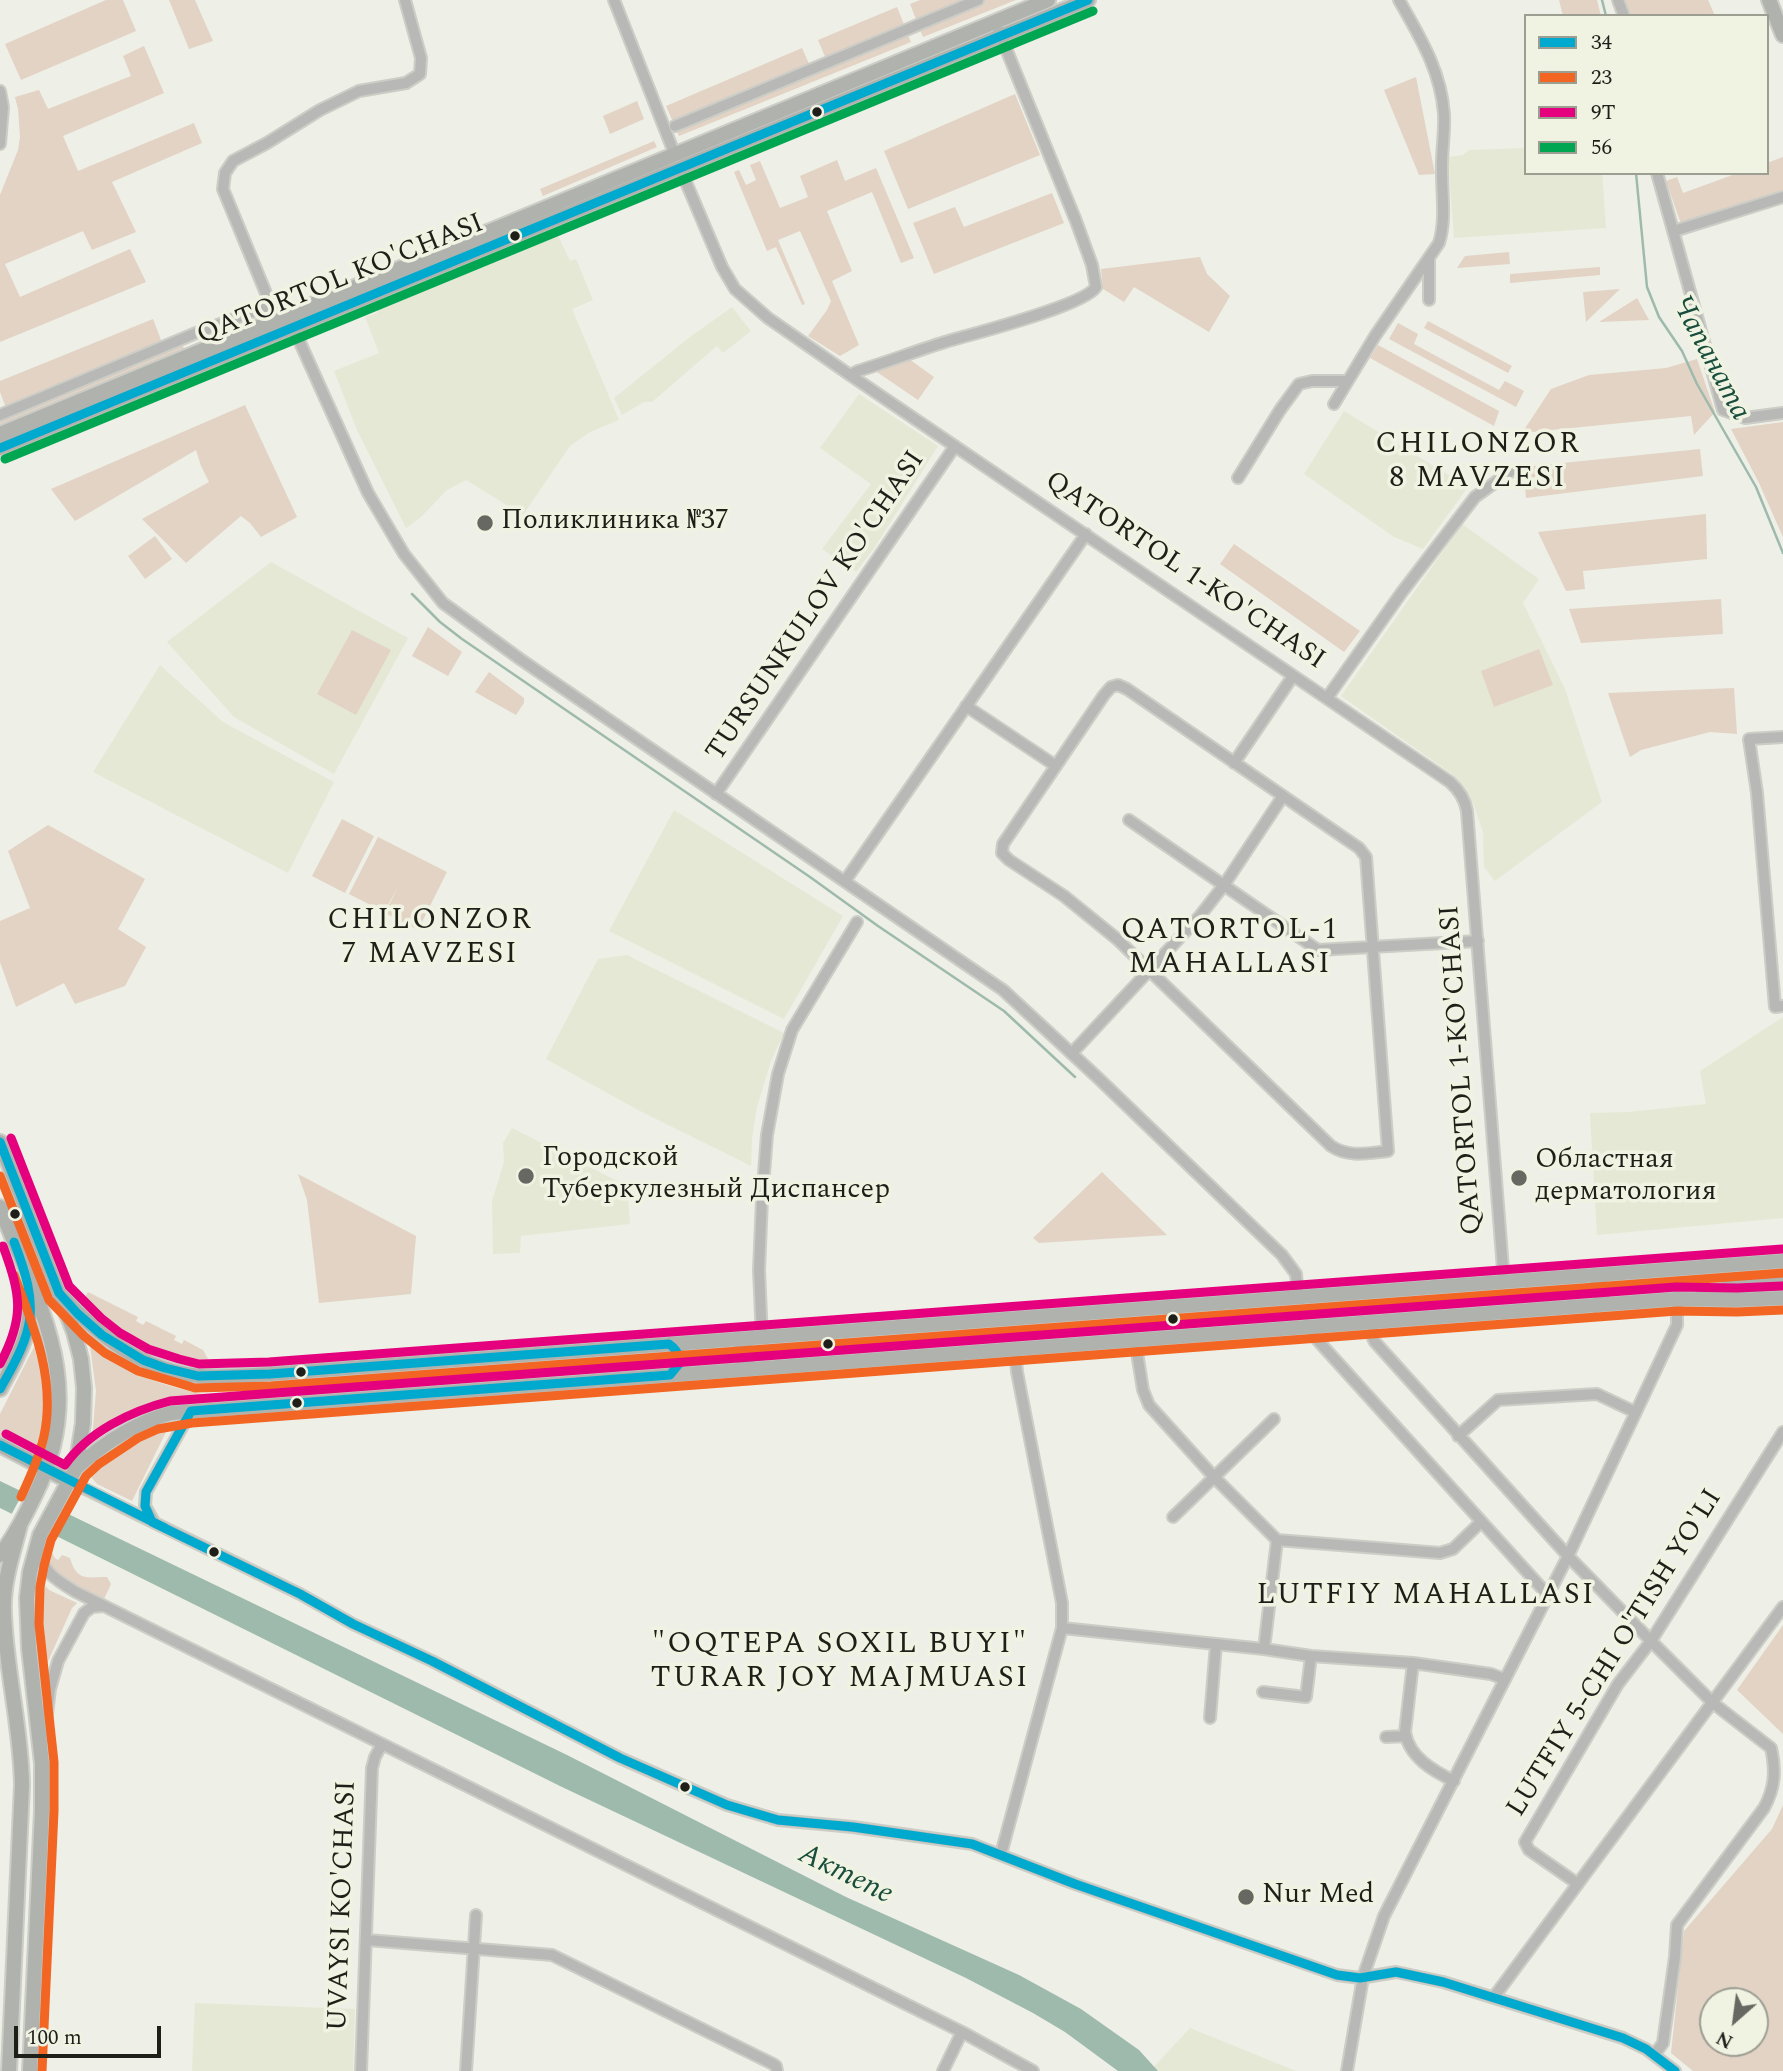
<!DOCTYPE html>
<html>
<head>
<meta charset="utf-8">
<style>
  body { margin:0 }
  #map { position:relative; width:1783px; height:2071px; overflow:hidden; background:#eeefe6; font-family:Spectral,serif }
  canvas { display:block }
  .legend { position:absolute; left:1524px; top:14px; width:245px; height:161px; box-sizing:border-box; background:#f1f3e2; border:2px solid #9d9e92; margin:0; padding:9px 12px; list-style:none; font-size:21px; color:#1e1f19 }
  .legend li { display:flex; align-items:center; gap:14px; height:35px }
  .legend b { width:35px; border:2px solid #9d9e92 }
  .north { position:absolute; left:1699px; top:1987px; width:70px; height:70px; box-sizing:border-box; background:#f1f3e2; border:2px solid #9d9e92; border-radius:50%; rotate:208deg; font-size:19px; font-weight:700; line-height:28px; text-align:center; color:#1e1f19 }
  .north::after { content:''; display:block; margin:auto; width:24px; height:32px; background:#676861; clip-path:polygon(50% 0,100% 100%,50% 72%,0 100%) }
  .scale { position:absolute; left:14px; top:2026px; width:147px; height:32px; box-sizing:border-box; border:4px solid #1e1f19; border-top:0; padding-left:9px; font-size:21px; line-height:24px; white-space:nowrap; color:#1e1f19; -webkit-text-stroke:5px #f1f3e2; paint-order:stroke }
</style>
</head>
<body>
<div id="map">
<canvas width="1783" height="2071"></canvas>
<ul class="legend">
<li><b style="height:9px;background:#00a9ce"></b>34</li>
<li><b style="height:9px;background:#f26522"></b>23</li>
<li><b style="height:9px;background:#e5007d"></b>9Т</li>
<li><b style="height:9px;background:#00a651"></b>56</li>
</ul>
<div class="north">N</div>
<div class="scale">100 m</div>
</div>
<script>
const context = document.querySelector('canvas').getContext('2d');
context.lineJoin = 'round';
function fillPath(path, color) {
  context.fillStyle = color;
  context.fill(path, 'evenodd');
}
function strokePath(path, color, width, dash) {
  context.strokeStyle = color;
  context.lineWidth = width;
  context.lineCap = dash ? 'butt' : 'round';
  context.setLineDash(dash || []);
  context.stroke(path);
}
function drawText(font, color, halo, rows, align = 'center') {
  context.font = font + ' Spectral,serif';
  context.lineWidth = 7;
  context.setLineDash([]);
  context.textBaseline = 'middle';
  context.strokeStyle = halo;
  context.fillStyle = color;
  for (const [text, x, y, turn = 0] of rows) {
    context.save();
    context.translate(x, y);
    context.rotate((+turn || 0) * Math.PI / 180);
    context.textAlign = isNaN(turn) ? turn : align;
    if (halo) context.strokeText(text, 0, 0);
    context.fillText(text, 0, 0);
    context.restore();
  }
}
const built = new Path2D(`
  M1526,148V173H1602L1606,228L1454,238L1448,157L1463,155L1469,150Z
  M554,227L570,261L576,259L593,300L572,309L619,420L590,432L570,446L523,515L466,480L447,490L421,517L406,528L357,430L334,371L379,353L365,317L377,313L378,300Z
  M732,307L751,331L723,353L717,346L652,402H644L622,415L614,398L690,337Z
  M859,394L938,446L875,547L856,572L822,549L871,484L820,448Z
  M1344,411L1468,487L1423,549L1394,537L1304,474Z
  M1462,524L1539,579L1523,603L1565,689L1602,802L1495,881L1484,867L1483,832L1473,803L1453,775L1341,696Z
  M271,562L408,638L334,774L234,717L167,642Z
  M160,665L223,722L334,782L288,873L93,772Z
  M674,810L843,916L784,1019L609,931Z
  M627,955L784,1033L771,1061L757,1107L752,1138L751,1166L638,1110L546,1059L598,959Z
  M1783,1017V1218L1597,1235L1590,1113L1628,1112L1706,1104L1700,1071Z
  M512,1128L627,1186L630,1224L521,1236L520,1253L493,1254L492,1201L504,1162L503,1143Z
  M195,2003L355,2009L353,2071H192Z
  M1190,2028L1296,2071H1150Z`);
const green = new Path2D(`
  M106,0H123L136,31L21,80L5,44Z
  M169,0H195L213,41L189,49Z
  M920,0H1016L923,37L910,4Z
  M1559,0H1597L1601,16H1563Z
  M1618,0H1708L1715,16H1624Z
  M897,7L911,42L679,136L666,106L802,48L813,73L829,66L818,40Z
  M144,46L164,93L63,136L78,171L194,123L202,143L112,182L136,232L92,250L83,231L5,264L20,297L130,249L146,282L0,342V195L18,150L20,137L18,109L15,97L39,90L48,109L131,76L123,56Z
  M1416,77L1435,174L1419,175L1384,90Z
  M1015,94L1040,155L908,209L884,151Z
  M637,101L644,119L610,134L603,116Z
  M654,141L657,147L543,196L540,189Z
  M1783,157V190L1681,224L1666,181L1677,177L1683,193L1738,173H1767V163Z
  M837,160L845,181L876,168L914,258L901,263L872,192L827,211L852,271L832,281L859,345L840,356L808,336L827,310L831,301L800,231L778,240L805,304L802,305L776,247L767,251L734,172L739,170L746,185L756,180L750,165L760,161L780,208L808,197L800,176Z
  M1052,193L1064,223L934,274L913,223L955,207L964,227Z
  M1509,252L1510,264L1457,268L1465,256Z
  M1200,257L1207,274L1230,296L1209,332L1134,287L1124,302L1103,289L1101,269Z
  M1600,267V275L1510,283V274Z
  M1620,289L1586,322L1583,292Z
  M1637,298L1649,320L1599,322Z
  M153,319L161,340L155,343L157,352L181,343L185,350L0,428V418L8,413L0,392V381Z
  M1428,321L1512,366L1508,373L1424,328Z
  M1398,323L1418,334L1414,344L1499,390L1505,381L1524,391L1516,407L1389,339Z
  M1378,345L1499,411L1494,426L1370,358Z
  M909,359L934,377L918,400L874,370Z
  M1697,359L1715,412L1694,435L1691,416L1522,433L1551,389L1589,375L1666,368Z
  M245,405L297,517L261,537L250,523L241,516L186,563L142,519L209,482L201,466L196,450L75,521L51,489Z
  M1783,422V537L1759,483L1731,429Z
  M1700,449L1703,476L1526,498L1523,467Z
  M1706,514L1707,559L1583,571L1585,589L1566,591L1538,532Z
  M155,536L172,559L145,579L128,556Z
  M1234,544L1360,631L1344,652L1220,564Z
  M1721,599L1723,634L1581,643L1569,609Z
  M428,627L462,652L448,676L412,656Z
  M352,630L391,650L356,715L317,694Z
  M1539,649L1553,685L1494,707L1481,671Z
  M489,672L524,698V703L516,715L475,692Z
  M1734,688L1737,734L1710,732L1641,750L1630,757L1608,693Z
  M342,819L374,836L345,893L312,876Z
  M48,825L145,879L118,929L146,947L125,986L75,1004L64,983L16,1007L0,962V921L30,908L8,851Z
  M378,837L447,872L418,930L385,913L398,887L384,912L349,894Z
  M1102,1172L1167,1235L1039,1243L1033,1238Z
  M298,1174L416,1236L411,1294L319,1303L307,1200Z
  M88,1292L138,1317L136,1321L143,1325L146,1321L176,1336L174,1340L182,1344L184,1340L203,1350L208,1359C165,1365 110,1329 85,1297Z
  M35,1345C45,1380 46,1414 39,1449H34L30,1452L0,1437V1414Z
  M90,1346C125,1372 161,1386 203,1394C162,1404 124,1413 92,1441L96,1391Z
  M170,1424L132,1501L97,1484L91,1477C115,1450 136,1437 170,1424Z
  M48,1546L55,1558L58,1560L62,1555L70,1558C77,1582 87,1577 107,1577L111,1584L104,1599L55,1573L51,1566Z
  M40,1580L49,1590L77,1603L72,1608L44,1670L38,1619Z
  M1783,1625V1734L1737,1690Z
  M1783,1805V2071H1693L1671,2053L1684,1931L1772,1829ZM1713,2001H1755V2043H1713Z`);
const water = new Path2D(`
  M0,1481L567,1755L846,1897L1019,1975L1081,2009L1139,2050L1158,2071H1118L1065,2032L1033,2013L966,1978L562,1787L0,1508Z`);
const pier = new Path2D(`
  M25,1489L70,1511L56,1539L10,1517Z`);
const stream = new Path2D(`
  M1602,0L1606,16
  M1636,173L1647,287L1659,317L1682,351L1697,384L1756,487L1783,553
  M412,594L440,622L462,639L810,877L878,926L1004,1011L1075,1077`);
const minor = new Path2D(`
  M614,0L675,155
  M1618,0L1624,16
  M0,91L3,107L0,144
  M675,126L978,0
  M680,168L722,267L735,289L768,318L850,375L1450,782C1459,790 1465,799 1467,811L1504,1282
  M1657,173L1723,410L1745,418L1783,413
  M1674,231L1783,197
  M1429,300V258
  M277,320L223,189L225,173L233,161L267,143L320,110L359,91L406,83L420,74L421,58L405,0
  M293,327L368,493L404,554L443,603L520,659L1003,990L1096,1076L1282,1255L1296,1274L1298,1297
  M850,375L858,371C887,362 916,351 945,342C972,334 1084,306 1096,287L1092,265L1076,221L998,29
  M1334,404L1375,336L1439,243C1446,221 1442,196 1442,173C1441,154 1445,134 1444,114C1441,71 1420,37 1399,0
  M0,415L196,333L271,305
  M1238,478L1280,410L1299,384L1312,381H1347
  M1118,685L1127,689L1359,848L1366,857L1388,1151C1368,1153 1349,1158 1331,1146L1117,939L1064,896L1009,860L1002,853L1003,844L1104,695L1111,687Z
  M1327,698L1402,592L1475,497L1511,471
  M966,706L1056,766
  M1783,737L1749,739L1757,793L1775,1007L1783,1006
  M1234,763L1293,676
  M716,794L955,446
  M1129,820L1318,950L1478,941
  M845,881L1086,534
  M1072,1053L1199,917L1224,885L1283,796
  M1372,1322L1373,1338L1375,1342L1568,1556L1651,1641L1713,1703L1771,1748C1776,1771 1775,1788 1764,1808L1677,1925L1675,1957L1663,2043L1655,2054
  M1313,1327L1316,1338L1321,1344L1547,1594
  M762,1338L759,1270L762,1199L767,1135L778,1074L792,1030L857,922
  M1135,1340L1143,1390L1149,1405L1214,1477L1277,1540L1440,1553L1453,1549L1481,1522
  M1458,1436L1498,1400L1597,1394L1635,1412
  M69,1481L300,1594L353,1624L432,1661L620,1758L727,1805L778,1820L853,1827L972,1844L1075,1884L1337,1975L1360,1978L1396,1972L1443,1982L1623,2038L1646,2049L1675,2071
  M1173,1517L1274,1419
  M154,1522L145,1506L146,1492L191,1411
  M39,1545C39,1570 56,1580 76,1592L962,2032L1033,2071
  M1062,1628L1264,1649L1311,1656L1413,1663L1491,1674L1504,1679
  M1264,1649L1277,1540
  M1413,1663L1405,1732C1409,1757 1433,1771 1454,1781
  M1263,1692L1306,1697L1311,1656
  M1210,1718L1216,1644
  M1386,1737L1406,1736
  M44,1739L50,1689L58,1661L84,1613L92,1607L103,1606
  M1001,1854L1062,1628V1603L1017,1372L1015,1349
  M1578,1884L1529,1850L1525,1842L1618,1684L1651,1641L1783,1432
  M367,1940L552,1955L773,2064L776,2066L777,2071
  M1494,1997L1783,1607
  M361,2071L372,1768L375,1757L382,1744
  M466,2071L476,1915
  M943,2071L962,2032
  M1347,2071L1363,1977L1384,1916L1568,1556L1677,1325V1299`);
const major = new Path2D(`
  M1769,0L1783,35
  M0,434L1048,0
  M0,448L1088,0
  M0,1142L74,1332L81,1359L84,1388L83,1423L76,1468L40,1535L30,1572L27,1598L29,1648L42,1763V1811L30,2071
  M0,1207C40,1308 89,1387 35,1495C25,1516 15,1536 0,1555
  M1593,1275L1600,1282L1604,1291L1602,1299L1595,1306
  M59,1293C96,1334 142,1371 200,1376C223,1378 247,1375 270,1374L1783,1261
  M1703,1294L1736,1286L1783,1283
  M749,1339L742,1346L740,1355L745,1364L754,1369
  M669,1344L676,1349L680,1359L677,1368L670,1375
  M0,1389C19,1353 32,1335 30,1293
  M0,1445L69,1481
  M76,1468C104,1443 134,1423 171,1413L1677,1299L1737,1300L1783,1298
  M9,2071L22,1785C21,1727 6,1671 4,1614C2,1584 13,1553 20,1525`);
const bus1 = new Path2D(`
  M0,448L1088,0
  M0,1142L59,1293L78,1314L102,1335L143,1360L165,1368L198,1376L270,1374L669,1344C677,1349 680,1355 679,1364L670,1375L191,1411L146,1492L145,1506L152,1522L300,1594L353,1624L432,1661L620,1758L727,1805L778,1820L853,1827L972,1844L1075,1884L1337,1975L1360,1978L1396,1972L1443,1982L1623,2038L1646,2049L1675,2071
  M0,1389C35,1328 40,1309 14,1242
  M0,1445L165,1528`);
const bus2 = new Path2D(`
  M0,1176L49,1300L84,1336L105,1353L138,1371L195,1388L271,1386L1783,1273
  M14,1275C34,1326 56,1380 44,1436C39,1458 30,1477 21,1497
  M42,2071L54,1811V1762L39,1624L40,1587L44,1566L51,1540L86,1476L99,1464L138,1438L158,1429L192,1423L1677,1311L1737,1312L1783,1310`);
const bus3 = new Path2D(`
  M11,1138L69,1286L101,1318L120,1333L148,1349L179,1359L199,1364L269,1362L1782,1249
  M0,1364C25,1317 21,1295 3,1246
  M6,1434L65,1465C88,1432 131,1411 170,1401L1676,1287L1737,1288L1782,1286`);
const bus4 = new Path2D(`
  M5,459L1093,11`);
const markers = [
  [817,112,6,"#1e1f19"],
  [515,236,6,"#1e1f19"],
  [485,523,9,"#676861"],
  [526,1176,9,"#676861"],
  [1519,1178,9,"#676861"],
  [15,1214,6,"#1e1f19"],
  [1173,1319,6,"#1e1f19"],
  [828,1344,6,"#1e1f19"],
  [301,1372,6,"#1e1f19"],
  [297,1403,6,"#1e1f19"],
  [214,1552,6,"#1e1f19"],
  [685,1787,6,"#1e1f19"],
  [1246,1897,9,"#676861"]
];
const streetNames = [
  ["QATORTOL KO'CHASI",341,281,-22],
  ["QATORTOL 1-KO'CHASI",1184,572,34],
  ["TURSUNKULOV KO'CHASI",817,607,-56],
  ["QATORTOL 1-KO'CHASI",1463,1070,-94],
  ["LUTFIY 5-CHI O'TISH YO'LI",1616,1654,-58],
  ["UVAYSI KO'CHASI",344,1906,-88]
];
const poiNames = [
  ["Поликлиника №37",501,523],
  ["Городской",542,1160],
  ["Туберкулезный Диспансер",542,1192],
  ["Областная",1535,1162],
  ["дерматология",1535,1194],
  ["Nur Med",1262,1897]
];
const waterNames = [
  ["Чапаната",1709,359,62],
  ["Актепе",845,1876,26]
];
const neighbourhoodNames = [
  ["CHILONZOR",1478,446],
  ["8 MAVZESI",1478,480],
  ["CHILONZOR",430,922],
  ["7 MAVZESI",430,956],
  ["QATORTOL-1",1230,932],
  ["MAHALLASI",1230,966],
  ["LUTFIY MAHALLASI",1426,1597],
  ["\"OQTEPA SOXIL BUYI\"",840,1646],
  ["TURAR JOY MAJMUASI",840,1680]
];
fillPath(built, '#e6e8d6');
fillPath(green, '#e2d3c5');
fillPath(water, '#9ebaad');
fillPath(pier, '#eeefe6');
strokePath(stream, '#9ebaad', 2.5);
strokePath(minor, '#cccdc6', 14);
strokePath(major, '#cccdc6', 18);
strokePath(minor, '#b8b9b6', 10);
strokePath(major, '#b0b2ae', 14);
strokePath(bus1, '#00a9ce', 9);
strokePath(bus2, '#f26522', 9);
strokePath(bus3, '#e5007d', 9);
strokePath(bus4, '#00a651', 9);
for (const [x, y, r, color] of markers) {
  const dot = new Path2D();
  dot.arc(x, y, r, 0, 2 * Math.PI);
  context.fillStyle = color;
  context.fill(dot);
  strokePath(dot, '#f1f3e2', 2.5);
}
drawText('28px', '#1e1f19', '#f1f3e2', streetNames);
drawText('28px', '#1e1f19', '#f1f3e2', poiNames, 'left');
drawText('italic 30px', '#174d3c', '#f1f3e2', waterNames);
context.letterSpacing = '2px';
drawText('30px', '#1e1f19', '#f1f3e2', neighbourhoodNames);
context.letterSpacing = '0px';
</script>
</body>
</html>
